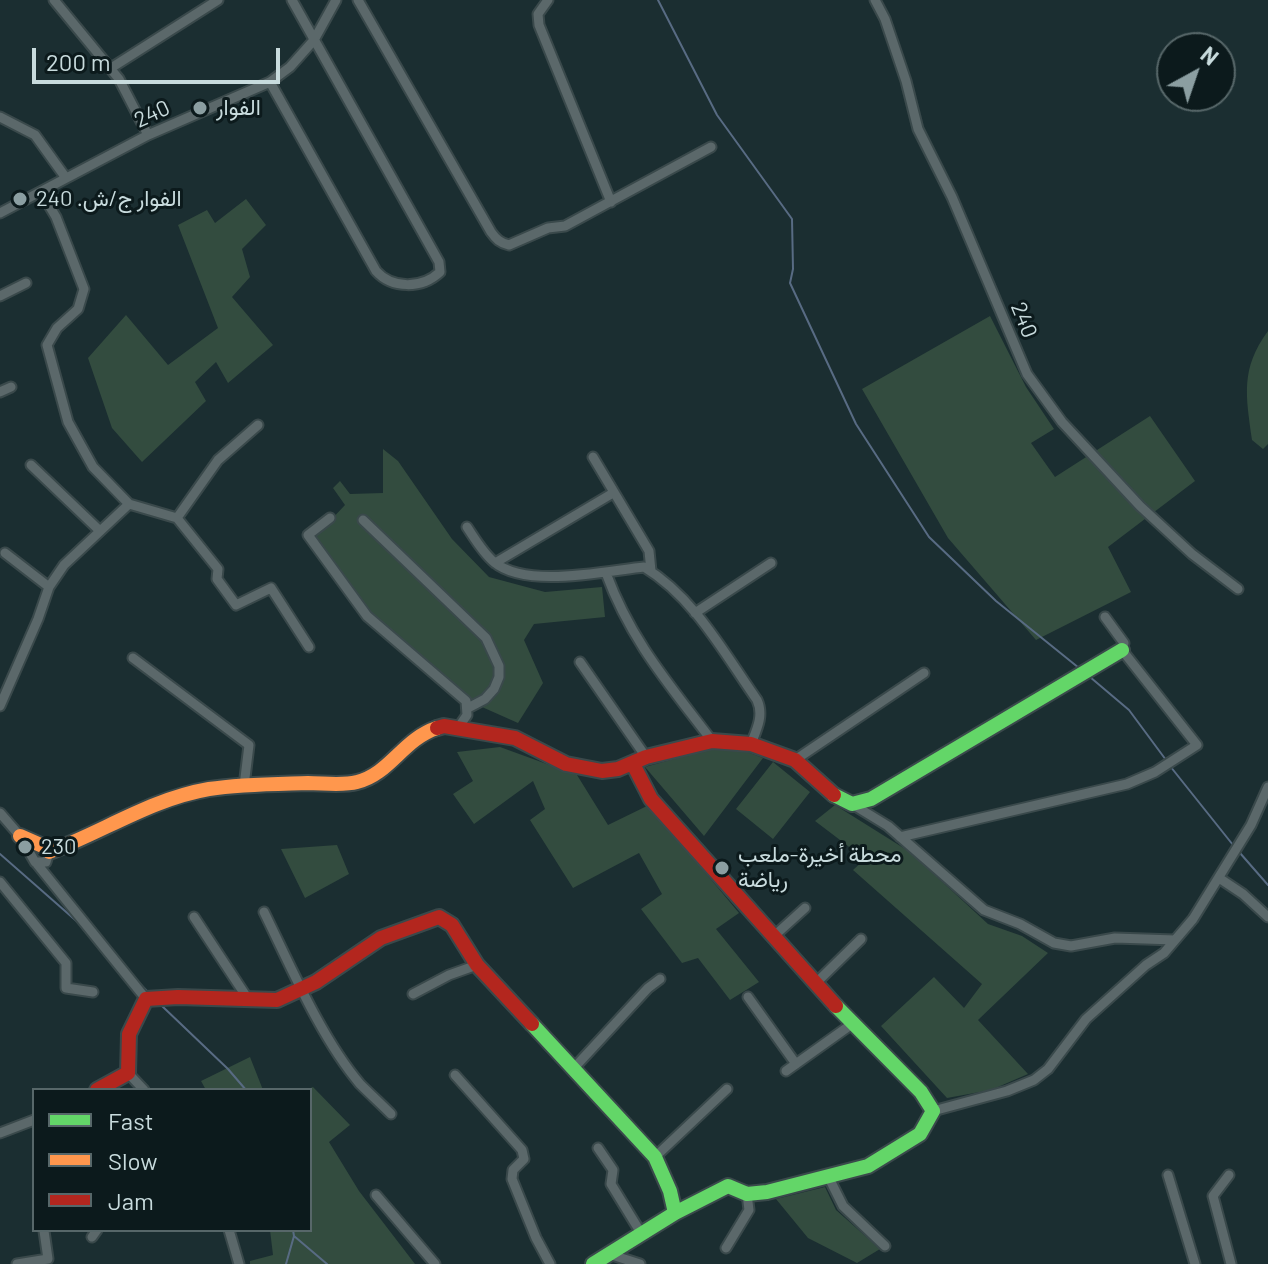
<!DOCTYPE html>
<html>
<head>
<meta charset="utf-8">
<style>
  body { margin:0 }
  #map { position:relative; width:1268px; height:1264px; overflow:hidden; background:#1b2e31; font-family:Barlow,sans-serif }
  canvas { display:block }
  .legend { position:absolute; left:32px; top:1088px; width:280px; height:144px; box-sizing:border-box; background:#0c1a1c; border:2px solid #576769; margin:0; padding:10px 14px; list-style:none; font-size:24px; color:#c8dbdd }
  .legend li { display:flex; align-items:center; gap:16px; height:40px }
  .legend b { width:40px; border:2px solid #576769 }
  .north { position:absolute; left:1156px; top:32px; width:80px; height:80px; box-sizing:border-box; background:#0c1a1c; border:2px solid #576769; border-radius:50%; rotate:40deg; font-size:22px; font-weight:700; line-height:32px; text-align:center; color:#c8dbdd }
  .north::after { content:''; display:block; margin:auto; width:28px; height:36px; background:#8b9ea1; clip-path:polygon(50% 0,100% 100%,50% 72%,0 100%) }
  .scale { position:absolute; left:32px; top:48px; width:248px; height:36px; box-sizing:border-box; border:4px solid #c8dbdd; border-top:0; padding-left:10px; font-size:24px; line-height:28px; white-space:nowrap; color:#c8dbdd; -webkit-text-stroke:6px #0c1a1c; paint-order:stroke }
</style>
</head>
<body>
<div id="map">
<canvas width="1268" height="1264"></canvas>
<ul class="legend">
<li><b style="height:10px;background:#63d668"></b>Fast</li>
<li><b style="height:10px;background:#ff974d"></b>Slow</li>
<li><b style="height:10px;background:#b3261e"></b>Jam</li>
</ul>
<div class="north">N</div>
<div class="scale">200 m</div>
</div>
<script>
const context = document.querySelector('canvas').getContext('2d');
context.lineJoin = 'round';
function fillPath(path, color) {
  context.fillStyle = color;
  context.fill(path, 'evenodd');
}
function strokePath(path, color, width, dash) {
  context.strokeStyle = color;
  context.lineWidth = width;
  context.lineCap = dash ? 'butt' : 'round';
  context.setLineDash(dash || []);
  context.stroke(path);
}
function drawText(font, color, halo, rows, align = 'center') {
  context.font = font + ' Barlow,Vazirmatn,sans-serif';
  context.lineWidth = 6;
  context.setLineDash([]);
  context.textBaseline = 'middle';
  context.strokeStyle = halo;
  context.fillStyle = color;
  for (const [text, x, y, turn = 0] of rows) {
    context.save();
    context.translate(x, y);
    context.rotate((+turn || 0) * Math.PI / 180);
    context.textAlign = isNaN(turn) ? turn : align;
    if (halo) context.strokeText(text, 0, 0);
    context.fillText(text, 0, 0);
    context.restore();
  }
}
const green = new Path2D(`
  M246,199L266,225L242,249L250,277L232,297L273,345L228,383L216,362L195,382L206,401L142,462L112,428L88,358L126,315L168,365L218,328L178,225L207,210L215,223Z
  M990,316L1026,387L1054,429L1031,443L1055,477L1150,416L1195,481L1108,547L1131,592L1036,640L948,538L862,389Z
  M1268,331V444L1263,449L1252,440C1246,396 1240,369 1268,331Z
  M383,449L398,461L452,539L489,577L545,592L602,587L605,617L534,624L524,640L543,683L518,723L473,703L362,609L313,539L345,505L333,488L340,481L350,494L383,493Z
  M727,744L763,758L704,836L645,767Z
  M500,747L577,775L608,825L649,805L739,913L716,929L759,982L730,1000L698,958L682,963L641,909L662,894L639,853L573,888L530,820L545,809L533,781L474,824L453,794L473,781L457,752Z
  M773,762L810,792L773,839L736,809Z
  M835,805L910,852L988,924L1022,936L1048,953L978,1020L1028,1074L991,1090L947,1098L881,1026L934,977L964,1008L982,984L853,870L865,859L815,821Z
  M337,845L349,874L305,898L281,849Z
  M250,1057L263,1090H206L201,1081Z
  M313,1087L350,1125L329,1142L359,1191L415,1264H250V1261L273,1255L270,1230H310V1090H306Z
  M825,1187L836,1210L880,1249L857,1263L808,1238L776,1199Z`);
const stream = new Path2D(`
  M658,0L717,115L792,219L793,269L790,283L856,424L929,537L996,601L1079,668
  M1090,677L1129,710L1166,760
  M1170,766L1233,845
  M1240,853L1268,885
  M0,854L81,925
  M136,980L149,993
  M162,1006L228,1069L246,1090
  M294,1236L327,1264
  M286,1264L294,1236L293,1230`);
const street = new Path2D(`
  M54,0L119,79L148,135
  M358,0L491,232C496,239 500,243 509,245L548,228L565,226L711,147
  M548,0L538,14L539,25L611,202
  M875,0L885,19L906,81L918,129L952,197L1027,374L1062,422L1140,506L1192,554L1238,589
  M111,68L218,0
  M270,82L376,271C392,289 422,289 440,272L439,262L292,0
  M0,117L35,135L66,178
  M41,192L56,217L84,289L78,309L57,328L47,345L68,422L93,467L129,504L177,518L218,460L258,425
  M0,213L148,135L270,82L290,67L314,40L336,0
  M0,296L26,283
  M0,392L11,387
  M593,457L649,551L651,571
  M31,465L100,531
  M177,518L218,569L217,579L236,605L271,588L309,647
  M330,518L308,535L367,616L466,701L467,715L458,728
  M363,520L486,638L499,666V677L494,689L485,699L468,708
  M467,527C475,539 483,553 494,562C526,589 606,571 644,567C694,597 724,653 757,700C764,715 757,729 751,744
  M5,553L49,587
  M495,563L613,493
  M606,573C631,641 669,684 712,741
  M695,613L771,563
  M133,658L249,745L244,786
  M580,662L646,757
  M0,706L38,619L49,587L64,565L129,504
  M795,760L924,673
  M852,804L888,826L984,910L1020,924L1054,943L1071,946L1115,938L1175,940
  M0,813L20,836L35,862H46L49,852
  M900,837L1127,784L1155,772L1197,745L1122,650L1124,643L1105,617
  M37,864L146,999
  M1219,878L1243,894L1268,917
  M0,882L66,963V988L93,992
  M264,912C291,967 321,1038 360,1084C370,1094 381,1104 391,1114
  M194,917L248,999
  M773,937L805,908
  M816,983L861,939
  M413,994L449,975L477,965
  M748,997L796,1064
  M574,1068L648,988L660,979
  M786,1071L852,1024
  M128,1073L144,1090
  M455,1075L522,1150L524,1159L513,1170L512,1179L536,1238L550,1264
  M933,1111L1007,1091L1034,1080L1048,1069L1086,1019L1146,965L1164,953L1193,919L1251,825L1268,787
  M0,1133L34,1120
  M598,1148L613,1170L611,1184L641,1233
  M655,1157L727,1089
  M1168,1175L1195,1264
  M1229,1175L1213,1196L1231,1264
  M828,1176L843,1206L885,1246
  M376,1195L435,1264
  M229,1230L239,1264
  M92,1237L97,1230
  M726,1248L749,1210L747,1194
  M609,1254L640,1264
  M17,1264L48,1259L44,1231`);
const fast = new Path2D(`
  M834,795L852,804L871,799L1122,650
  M532,1024L655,1157L670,1191L675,1213
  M593,1264L675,1213L728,1186L747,1194L767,1192L868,1166L920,1134L933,1111L921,1092L836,1006`);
const slow = new Path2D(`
  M20,836L45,847L49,852C103,832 151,799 209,789C242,784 275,784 308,783C323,783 342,786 357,782C390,774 403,739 437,728`);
const jam = new Path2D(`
  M437,728L444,726L515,738L566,764L602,771L618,769L646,757L712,741L751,744L795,760L834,795
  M633,764L651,799L836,1006
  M97,1090L128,1073L129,1034L146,999L178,997L277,1000L316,982L381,938L439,917L452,925L477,965L532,1024`);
const markers = [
  [200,108,8,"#8b9ea1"],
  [20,199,8,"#8b9ea1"],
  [25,847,8,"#8b9ea1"],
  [722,868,8,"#8b9ea1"]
];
const poiNames = [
  ["الفوار",216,108],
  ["الفوار ج/ش. 240",36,199],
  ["230",41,847],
  ["محطة أخيرة-ملعب",738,855],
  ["رياضة",738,880]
];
const streetNames = [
  ["240",152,114,-25],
  ["240",1024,320,68]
];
fillPath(green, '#334c3f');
strokePath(stream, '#586b83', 2);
strokePath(street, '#3a494b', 13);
strokePath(fast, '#3a494b', 18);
strokePath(slow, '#3a494b', 18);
strokePath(jam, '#3a494b', 18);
strokePath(street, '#5b686a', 9);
strokePath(fast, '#63d668', 14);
strokePath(slow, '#ff974d', 14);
strokePath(jam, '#b3261e', 14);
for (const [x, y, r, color] of markers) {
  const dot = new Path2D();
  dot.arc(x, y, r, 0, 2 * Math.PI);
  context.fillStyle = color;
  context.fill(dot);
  strokePath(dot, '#0c1a1c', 3);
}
drawText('22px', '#c8dbdd', '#0c1a1c', poiNames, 'left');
drawText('22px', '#c8dbdd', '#0c1a1c', streetNames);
</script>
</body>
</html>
